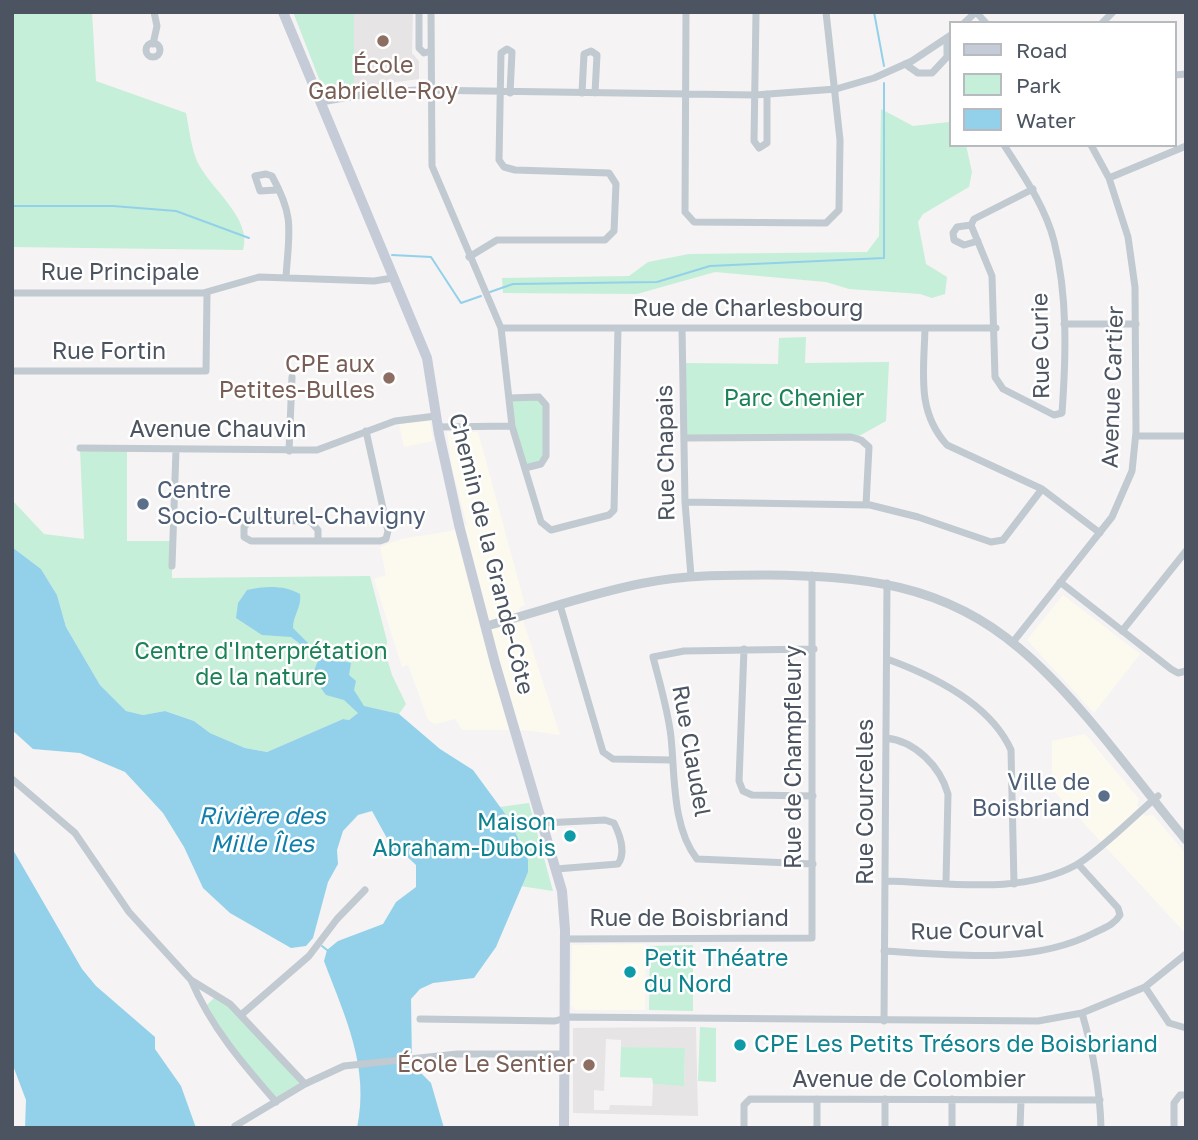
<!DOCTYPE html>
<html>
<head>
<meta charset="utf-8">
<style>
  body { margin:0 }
  #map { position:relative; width:1198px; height:1140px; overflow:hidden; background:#f5f3f3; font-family:"Golos Text",sans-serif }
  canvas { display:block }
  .frame { position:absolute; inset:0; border:14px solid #4b5460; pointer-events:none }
  .legend { position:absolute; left:949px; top:21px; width:228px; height:126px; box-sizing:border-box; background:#fff; border:2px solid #b7bbbf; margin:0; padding:9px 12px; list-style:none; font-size:21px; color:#4b5460 }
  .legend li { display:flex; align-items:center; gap:14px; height:35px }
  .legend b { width:35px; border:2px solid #b7bbbf }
</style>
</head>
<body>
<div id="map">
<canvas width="1198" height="1140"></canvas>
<div class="frame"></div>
<ul class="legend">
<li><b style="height:9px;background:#c5ccd8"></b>Road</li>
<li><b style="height:19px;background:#c5efd9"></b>Park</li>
<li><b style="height:19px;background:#93d1ea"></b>Water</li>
</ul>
</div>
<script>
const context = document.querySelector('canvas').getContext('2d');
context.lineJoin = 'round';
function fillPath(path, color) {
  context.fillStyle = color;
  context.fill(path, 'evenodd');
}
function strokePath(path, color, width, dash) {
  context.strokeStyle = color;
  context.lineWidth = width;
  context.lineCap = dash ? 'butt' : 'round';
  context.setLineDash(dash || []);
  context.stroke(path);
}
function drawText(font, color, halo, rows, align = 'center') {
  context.font = font + ' "Golos Text",sans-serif';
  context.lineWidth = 5;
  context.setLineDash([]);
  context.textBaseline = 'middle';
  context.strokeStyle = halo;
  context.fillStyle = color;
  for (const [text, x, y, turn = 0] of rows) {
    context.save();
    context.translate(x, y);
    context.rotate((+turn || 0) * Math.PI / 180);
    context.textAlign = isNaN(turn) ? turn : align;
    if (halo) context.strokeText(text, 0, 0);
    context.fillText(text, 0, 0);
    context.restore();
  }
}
const commercial = new Path2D(`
  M430,421L433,441L404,447L399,424Z
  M447,432H478L525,605L519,608L560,735L524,730H462L455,719L435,724L428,720L408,665L402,667L374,579L386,575L380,547L401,539L451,531L467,525L452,468Z
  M1063,595L1140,654L1094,713L1027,640Z
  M1085,734L1139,799L1137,805L1145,816L1153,815L1186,854V934L1052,789V741Z
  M646,944L645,1010H576L571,1006L572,945Z`);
const education = new Path2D(`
  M353,12H413L412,53L419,61V79L354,88Z
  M696,1027L698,1116L573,1113V1028ZM606,1039L621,1040V1047L685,1049L684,1085L653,1084L652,1106L610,1105L609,1110H594V1090L604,1091Z`);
const green = new Path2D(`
  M12,12H92L96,81L186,113C189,128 191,147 197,161C209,188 253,218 243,250L12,247Z
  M293,12H354V88L323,89Z
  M881,109L913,126L949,122L951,145H966L972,172L969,187L923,214L918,222L926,264L947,277L945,294L932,298L920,294L849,289L826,282L715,272L637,294L503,293L502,278L629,276L648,262L689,254L867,252L879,236Z
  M806,337L805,363L889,362L886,421L859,436L684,438L683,363L778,364L779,338Z
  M539,397L546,405V456L541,464L525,468L512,426L510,398Z
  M80,449L127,450V541H172V578L370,576L387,641L386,655L392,675L406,704L399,714L358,713L349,720L343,719L267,752L245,748L210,733L194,721L165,711L143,715L126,711L100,685L66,627L57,595L41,569L12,547V500L44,534L84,539Z
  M529,803L553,891L520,886L528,872L509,819L500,807Z
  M693,945V1011L649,1010L650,946Z
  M214,998C250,1015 275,1055 300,1084L276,1098L232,1046L207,1005Z
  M700,1027L716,1028V1082L698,1081Z
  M621,1047L685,1048L684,1086L653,1084L652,1078L620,1077Z`);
const water = new Path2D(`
  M12,547L41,569L57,595L66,627L100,685L126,711L143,715L165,711L194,721L210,733L245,748L267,752L343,719L349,720L358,713L344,700L326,695L312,676L319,658L291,637L262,635L236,618L238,603L247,590C265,586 284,585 300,594C302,607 293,615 293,628L320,655L351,663L349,675L356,681L354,690L364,706L399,714L440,749L473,770L509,819L528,860V872L496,947L474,978L433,983L420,989L411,999L412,1064L431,1083L444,1128H357C370,1067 345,1017 324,961L327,950L338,941L383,924L396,902L416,887V865L402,852L394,851L372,811L358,815L343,831L337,850L338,864L328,882L313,938L306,946L291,948L230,913L203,888L184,847L163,813L125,772L80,753L33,749L12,730Z
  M12,848L82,969L96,986L155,1037V1049L181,1086L196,1128H25L26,1100L12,1063Z`);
const stream = new Path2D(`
  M874,12L884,66
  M12,206H113L176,211L249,238
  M392,255L431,257L461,303L481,296
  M490,292L513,284L657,282L710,266L884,258V83
  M322,946L327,950`);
const minor = new Path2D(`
  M419,12V48L424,53L431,51
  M431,12L432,166L501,328L512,426L541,522L551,530L609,515L614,510L618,328
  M686,12L685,212L694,222L826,223L839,210L840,140L826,12
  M756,12L754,141L759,148L767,143V94
  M976,12L986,23
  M964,23L976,12
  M1102,23L1113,12
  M146 50a7 7 0 1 1 14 0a7 7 0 1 1-14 0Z
  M153,44L157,26L154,12
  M905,64L918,73H932L947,57V40
  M1175,75L1186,74
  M582,93L584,54L591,51L597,55L595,93
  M321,102L379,92L419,90L755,95L836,89L874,78L912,61L951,35
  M1004,145C1023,175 1045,206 1054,241C1068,296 1066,357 1062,413L1054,415L1003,389L995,377L992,276L971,225L974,219L1033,189
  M1109,178L1186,146
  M276,190L260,191L255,176L266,174L272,176C295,218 289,230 286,277
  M971,225L957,227L953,233L954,240L964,245L978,241
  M469,257L497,240H605L614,231L616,184L609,173L515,170L504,167L499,160L501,53L507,49L512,52L510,93
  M12,293H203L259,277L374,281L393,278
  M1064,324H1136
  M501,328H996
  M682,328L685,502L691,576
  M925,328C924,372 916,411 947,445L1042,489L1100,533
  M12,371H206L207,293
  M510,398L539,397L546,405V456L541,464L525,468
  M437,427L512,426
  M1136,436H1186
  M684,438L851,437L861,440L869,447L866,505
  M80,448L317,450L395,421L436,416
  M289,451L292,377
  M685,502L870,505L918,517L991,542L1003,540L1042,489
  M318,540V530L310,521L251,520L244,527V537L251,541H380L386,539L388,531L366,431
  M172,566L176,450
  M1060,582L1171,669L1178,673L1186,671
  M560,605L603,752L613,759L672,760
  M1122,631L1186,551
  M1013,642L1112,517L1132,471L1136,432L1135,287L1128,237L1109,178L1091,145
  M744,649L739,781L743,791L752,795L813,796
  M887,659C931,675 990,703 1011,750L1014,884
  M886,738C915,741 940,766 948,794L946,882
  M12,779L75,833L129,912L191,980
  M543,823L605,820L614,823C620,835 626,853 618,864L556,869
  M813,864L697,859C672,827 675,776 671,737C668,710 660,684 653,657L684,651L814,649
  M885,881C946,882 1019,896 1076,865C1099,852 1135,815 1158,796
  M565,939L812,938V575
  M884,951C952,955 1032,965 1094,933C1104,928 1114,925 1120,915L1118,908L1078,864
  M1145,987L1169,1023L1186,1028
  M1082,1013C1093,1051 1100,1088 1101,1128
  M241,1015L309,956L337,919L365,890
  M420,1019L555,1021L569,1017L1038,1021L1082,1013L1145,987L1186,954
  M884,1021L887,583
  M817,1099V1128
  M952,1099V1128
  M276,1102C242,1063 211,1027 191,980L230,1004L305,1084
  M235,1126L305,1084L344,1066L457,1054H564
  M744,1128V1105L750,1099L1100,1100
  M885,1128V1099
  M1020,1128L1021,1100
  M1174,1128V1103L1180,1095H1186`);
const tertiary = new Path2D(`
  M486,626C539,612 591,593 644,583C685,575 725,575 766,575C861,576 943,583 1019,648C1080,699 1134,778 1186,840`);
const secondary = new Path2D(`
  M283,12L427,358L439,434L459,525L495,663L562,891L565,930L564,1128`);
const markers = [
  [383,41,7,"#8d6e63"],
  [389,378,7,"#8d6e63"],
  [143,504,7,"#5c6f8a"],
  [1104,796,7,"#5c6f8a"],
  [570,836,7,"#0f9aa8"],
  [630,972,7,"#0f9aa8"],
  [740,1045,7,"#0f9aa8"],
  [589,1065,7,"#8d6e63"]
];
const educationNames = [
  ["École",383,66,"center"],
  ["Gabrielle-Roy",383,92,"center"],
  ["CPE aux",375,365],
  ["Petites-Bulles",375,391],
  ["École Le Sentier",575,1065]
];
const streetNames = [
  ["Rue Principale",120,273],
  ["Rue de Charlesbourg",748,309],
  ["Rue Curie",1041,346,-91],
  ["Rue Fortin",109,352],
  ["Avenue Cartier",1113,387,-88],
  ["Avenue Chauvin",218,430],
  ["Rue Chapais",666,453,-91],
  ["Chemin de la Grande-Côte",491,554,76],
  ["Rue Claudel",691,751,80],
  ["Rue de Champfleury",794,757,-90],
  ["Rue Courcelles",866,802,-90],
  ["Rue de Boisbriand",689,919],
  ["Rue Courval",977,931,-1],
  ["Avenue de Colombier",909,1080]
];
const parkNames = [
  ["Parc Chenier",794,399],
  ["Centre d'Interprétation",261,652],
  ["de la nature",261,678]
];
const serviceNames = [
  ["Centre",157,491],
  ["Socio-Culturel-Chavigny",157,517],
  ["Ville de",1090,783,"right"],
  ["Boisbriand",1090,809,"right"]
];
const cultureNames = [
  ["Maison",556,823,"right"],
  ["Abraham-Dubois",556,849,"right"],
  ["Petit Théatre",644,959],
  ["du Nord",644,985],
  ["CPE Les Petits Trésors de Boisbriand",754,1045]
];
const waterNames = [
  ["Rivière des",262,816],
  ["Mille Îles",262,844]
];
fillPath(commercial, '#fcfaef');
fillPath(education, '#e6e4e5');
fillPath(green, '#c5efd9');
fillPath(water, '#93d1ea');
strokePath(stream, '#93d1ea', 2);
strokePath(minor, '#c1c9d1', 7);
strokePath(tertiary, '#c1c9d1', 9);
strokePath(secondary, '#c5ccd8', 10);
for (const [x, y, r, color] of markers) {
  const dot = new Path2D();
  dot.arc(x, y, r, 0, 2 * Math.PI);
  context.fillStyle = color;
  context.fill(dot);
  strokePath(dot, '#fff', 2.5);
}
drawText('23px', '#785e54', '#fff', educationNames, 'right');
drawText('23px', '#4b5460', '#fff', streetNames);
drawText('23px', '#1b8257', '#fff', parkNames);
drawText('23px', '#4e5e75', '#fff', serviceNames, 'left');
drawText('23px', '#0d838f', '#fff', cultureNames, 'left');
drawText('italic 24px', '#117fac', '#fff', waterNames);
</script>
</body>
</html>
